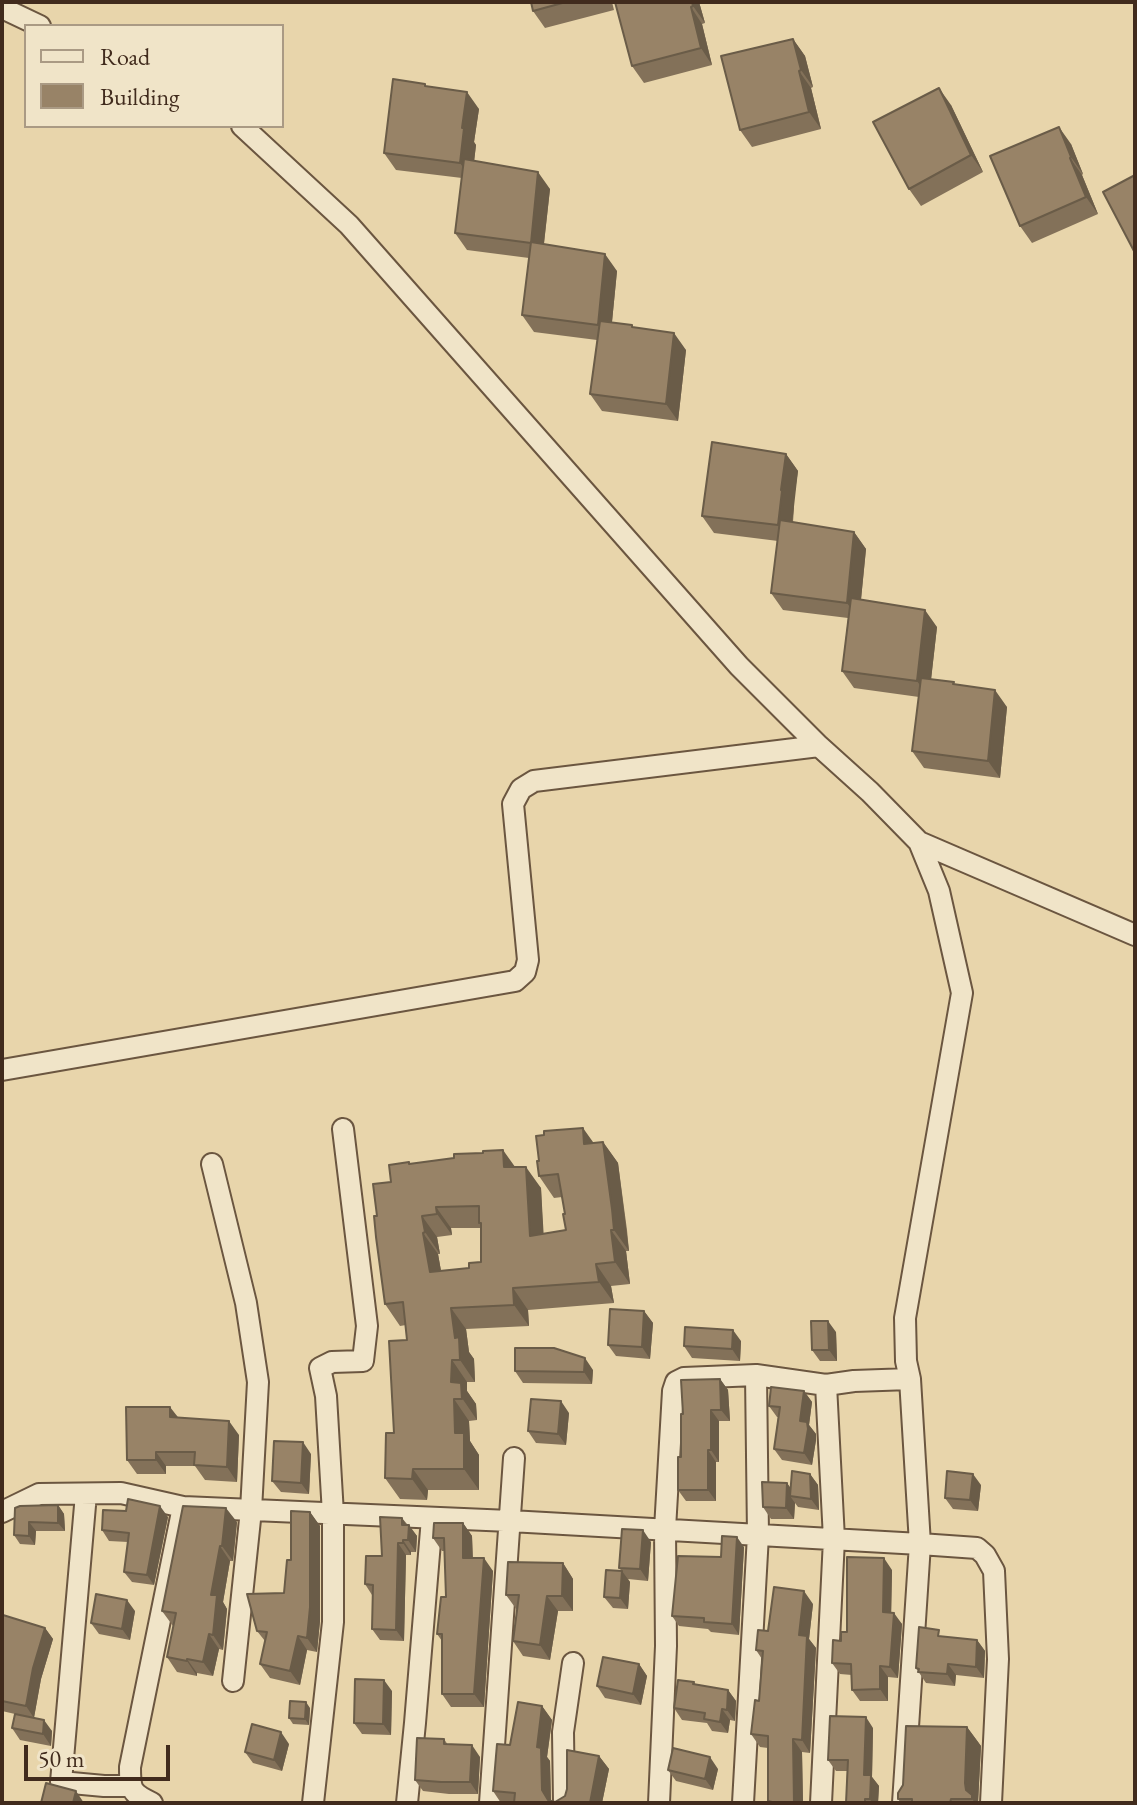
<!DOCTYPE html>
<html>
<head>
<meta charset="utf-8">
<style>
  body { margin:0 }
  #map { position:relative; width:1137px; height:1805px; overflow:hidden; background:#e8d5ab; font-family:"EB Garamond",serif }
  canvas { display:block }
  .frame { position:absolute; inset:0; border:4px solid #412b1d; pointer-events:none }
  .legend { position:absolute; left:24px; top:24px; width:260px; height:104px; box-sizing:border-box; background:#f0e4c8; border:2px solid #aa9a84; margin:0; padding:10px 14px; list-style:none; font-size:24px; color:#412b1d }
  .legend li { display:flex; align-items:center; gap:16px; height:40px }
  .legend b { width:40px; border:2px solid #aa9a84 }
  .scale { position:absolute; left:24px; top:1745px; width:146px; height:36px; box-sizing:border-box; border:4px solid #412b1d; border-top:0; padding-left:10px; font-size:24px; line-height:28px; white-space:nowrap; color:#412b1d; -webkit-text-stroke:6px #f0e4c8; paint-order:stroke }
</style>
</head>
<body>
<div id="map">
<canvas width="1137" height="1805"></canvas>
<div class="frame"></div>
<ul class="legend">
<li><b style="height:10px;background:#f0e4c8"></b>Road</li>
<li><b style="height:22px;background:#988367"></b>Building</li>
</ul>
<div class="scale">50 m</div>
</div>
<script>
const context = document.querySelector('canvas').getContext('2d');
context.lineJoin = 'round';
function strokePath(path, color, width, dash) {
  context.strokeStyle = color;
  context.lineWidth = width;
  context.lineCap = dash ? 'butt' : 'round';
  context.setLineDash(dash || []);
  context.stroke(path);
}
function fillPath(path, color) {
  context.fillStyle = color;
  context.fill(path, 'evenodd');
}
const minor = new Path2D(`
  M2,8L40,26
  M242,126L349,225L739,666L819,746L870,792L919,842L1135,935
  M2,1070L515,981L525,972L528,960L513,804L521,789L534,781L819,746
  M212,1164L246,1303L258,1382L251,1510L233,1681
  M86,1494L61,1782L104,1786H130
  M2,1512L39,1494L121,1493L183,1507
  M152,1803C131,1793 130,1790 130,1767L183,1507L510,1521L920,1544L910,1379L906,1361L905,1318L962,993L939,891L919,842
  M313,1803L333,1622V1514L326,1396L320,1368L332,1362L363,1361L367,1326L343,1129
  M407,1803L415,1723L432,1518
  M490,1803L514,1458
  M564,1803L563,1732L573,1663
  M659,1803L666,1646L665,1529L673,1391L676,1382L684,1378L756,1375L826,1385L854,1381L910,1379
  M743,1803L758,1535L756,1375
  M821,1803L834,1539L826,1385
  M903,1803L920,1544L977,1548L985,1555L994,1571L998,1659L991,1803`);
const wall = new Path2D(`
  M531,2H612L614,10L545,28L533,11Z
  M615,2H699L705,23L702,24L712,65L644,83L632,66Z
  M793,39L805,56L813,87L811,88L821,129L752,147L740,130Z
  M427,87L479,109L474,142L476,145L474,161L550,189L544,244L617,271L612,322L634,328L686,350L678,421L602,411L590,394L597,340L534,332L522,315L529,258L467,250L455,233L462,178L396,170L384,153Z
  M951,105L983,172L921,206L909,189Z
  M1071,144L1083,174L1082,175L1098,214L1032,243L1020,226Z
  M786,454L798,471L793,505L794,508L793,522L854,532L866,549L861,599L937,627L931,679L955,685L1007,707L1000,778L924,768L912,751L919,697L854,688L842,671L848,618L783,610L771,593L778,541L714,533L702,516Z
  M603,1142L618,1163L627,1230L629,1251H626L630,1284L611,1286L614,1303L528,1310L529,1326L466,1329L469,1352L474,1359L475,1382H467V1391L476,1404L477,1420L469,1421L470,1441L479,1455V1490H428L427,1500L400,1499L385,1478L394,1433L407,1340L406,1325L400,1326L385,1304L377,1216L391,1182L409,1162L410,1164L515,1167L541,1188L543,1234L566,1230L565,1214L562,1197L554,1198L539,1176L593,1143ZM451,1228H481V1262L469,1268L441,1271L438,1254H440L437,1237L452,1235Z
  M644,1311L653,1323L650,1359L616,1356L608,1345Z
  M836,1332L837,1361H820L812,1350Z
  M741,1341L740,1361L692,1358L684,1346Z
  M593,1370L592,1384L523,1383L515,1371Z
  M720,1379L728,1390L730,1421H719V1462H716V1501H686L678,1490L683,1414Z
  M804,1391L812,1402L809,1425L816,1434V1440L812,1465L782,1460L774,1449L778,1417H777L769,1406Z
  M569,1413L566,1445L536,1443L528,1431Z
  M178,1418L239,1435L237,1482L205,1480L195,1466H166V1474H137L127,1460Z
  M311,1454L309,1494L281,1492L272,1481Z
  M810,1474L818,1485L819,1510L798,1507L795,1503L794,1519H771L763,1507L787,1483L790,1488Z
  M981,1485L978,1511L953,1509L945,1498Z
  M58,1505L64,1514L65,1531H36L35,1545L20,1544L14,1535L15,1508Z
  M310,1512L320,1526V1621L317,1652L307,1650L300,1685L270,1678L260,1664L265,1641L257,1631L284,1593L291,1560Z
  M168,1517L154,1585L132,1582L124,1572L128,1542L109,1541L102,1530Z
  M402,1518L417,1536L416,1552H411V1555H406L404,1641L380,1640L372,1629V1595L365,1584Z
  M237,1522L233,1561H230L223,1602L227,1609L223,1650L219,1649L213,1676L197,1673V1676L177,1672L167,1657L173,1626L162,1611Z
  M463,1523L472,1536L473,1558L493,1571L484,1707H451L442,1694V1641L437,1634L446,1597L445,1551H442L433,1538Z
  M651,1542L648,1581L628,1579L630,1582L628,1609L613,1608L604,1597L622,1571L619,1568Z
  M744,1547L739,1635L711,1632L708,1629L679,1626L672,1616L721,1557Z
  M563,1563L573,1579V1611H558L550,1660L523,1656L513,1641L517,1610L506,1595Z
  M892,1570L891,1613L902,1624L898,1678L888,1677V1701H860L852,1690V1675L840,1674L832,1663L841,1641Z
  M813,1604L809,1639L816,1648L810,1753L802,1752L803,1803H770L768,1801V1748L760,1747L751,1734L759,1701L762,1659L756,1650L768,1631Z
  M135,1611L130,1640L99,1634L91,1623Z
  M2,1619L45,1628L53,1639L41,1679L34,1717L52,1731L51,1746L20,1740L12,1728L15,1714L2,1711Z
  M944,1637L977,1640L985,1651L984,1678L956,1675L955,1686L926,1683L916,1668Z
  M639,1664L647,1676L641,1705L605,1698L597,1686Z
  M694,1682L696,1685L728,1690L736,1701L735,1721L730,1720L728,1733L712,1731L707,1723L682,1720L674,1708Z
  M392,1691L391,1735L362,1734L354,1723Z
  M542,1706L552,1720L547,1757L550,1761L551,1801L555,1802L565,1796L599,1756L609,1769L602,1803H501L493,1791L510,1745Z
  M310,1708L309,1725L293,1724L289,1718Z
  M967,1727L981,1746L978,1803H901L898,1799Z
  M873,1728L872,1777L879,1786L878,1803H846L847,1771H836L828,1760Z
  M444,1739L448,1745L480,1757L478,1794H449L423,1791L415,1780Z
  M289,1744L282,1771L253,1763L245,1752Z
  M718,1769L713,1790L676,1781L668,1770Z`);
const shadedWall = new Path2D(`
  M692,2H699L705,23L693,6Z
  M691,7L702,24L712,65L701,48Z
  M793,39L805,56L813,87L801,70Z
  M799,71L811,88L821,129L809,112Z
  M939,88L951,105L983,172L971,155Z
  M467,92L479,109L474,142L476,145L472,180L460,163L462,128Z
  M1059,127L1071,144L1083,174L1071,157Z
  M1070,158L1082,175L1098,214L1086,197Z
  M538,172L550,189L542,260L531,243Z
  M605,254L617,271L610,342L598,325Z
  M674,333L686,350L678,421L666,404Z
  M786,454L798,471L790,542L778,525L781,490Z
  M854,532L866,549L859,620L847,603Z
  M925,610L937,627L929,698L917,681Z
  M995,690L1007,707L1000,778L988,761Z
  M583,1128L598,1149L584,1144Z
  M603,1142L618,1163L629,1251L614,1230Z
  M503,1150L518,1171L504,1167Z
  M526,1167L541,1188L545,1258L530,1236Z
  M436,1207L451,1228L452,1235L437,1214Z
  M422,1216L437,1237L440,1254L425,1232Z
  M611,1230L626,1251L630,1284L615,1262Z
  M423,1233L438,1254L445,1293L430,1272Z
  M596,1264L611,1286L614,1303L599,1282Z
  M513,1288L528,1310L529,1326L514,1305Z
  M451,1308L466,1329L469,1352L474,1359L475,1382L460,1360L455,1338Z
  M644,1311L653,1323L650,1359L642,1347Z
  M828,1321L836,1332L837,1361L829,1350Z
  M733,1330L741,1341L740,1361L732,1349Z
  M585,1358L593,1370L592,1384L584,1372Z
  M452,1360L467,1382V1391L476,1404L477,1420L451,1382Z
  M720,1379L728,1390L730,1421L721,1410Z
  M804,1391L812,1402L809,1425L816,1434V1440L812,1465L804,1453L800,1421Z
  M454,1399L469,1421L470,1441L479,1455V1490L464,1469L455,1433Z
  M561,1401L569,1413L566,1445L558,1434Z
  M170,1407L181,1421L170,1417Z
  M711,1410L719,1421V1462L711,1450Z
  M229,1421L239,1435L237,1482L227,1467Z
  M303,1442L311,1454L309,1494L301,1483Z
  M708,1450L716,1462V1501L708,1490Z
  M156,1452L166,1466V1474L156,1460Z
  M413,1469L428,1490L427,1500L412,1479Z
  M810,1474L818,1485L819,1510L811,1499Z
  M973,1474L981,1485L978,1511L970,1500Z
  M787,1483L795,1494L790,1496L795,1503L794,1519L786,1508Z
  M58,1505L64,1514L65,1531L58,1523Z
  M160,1506L168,1517L154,1585L147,1575Z
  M226,1508L237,1522L233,1561L222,1546Z
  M310,1512L320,1526V1621L317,1652L307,1638Z
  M402,1518L409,1529V1525L417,1536L416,1552L408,1540L402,1525Z
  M29,1522L36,1531L35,1545L29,1536Z
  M463,1523L472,1536L473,1572L463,1558Z
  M643,1530L651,1542L648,1581L640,1569Z
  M737,1537L744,1547L739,1635L732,1624Z
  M403,1540L411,1552V1555L403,1543Z
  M398,1543L406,1555L404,1641L396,1630Z
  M220,1546L230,1561L223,1602L227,1609L223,1650L213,1635L211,1595Z
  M484,1558L493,1571L484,1707L474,1694Z
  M884,1558L892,1570L891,1624L883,1612Z
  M563,1563L573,1579V1611L562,1596Z
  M622,1571L630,1582L628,1609L620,1598Z
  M804,1591L813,1604L809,1639L816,1648L810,1753L802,1740L799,1635Z
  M547,1596L558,1611L550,1660L540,1645Z
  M127,1600L135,1611L130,1640L122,1629Z
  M894,1613L902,1624L898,1678L890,1667Z
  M45,1628L53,1639L41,1679L34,1718L26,1706L33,1668Z
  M209,1634L219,1649L213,1676L203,1662Z
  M298,1636L307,1650L300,1685L290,1671Z
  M977,1640L985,1651L984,1678L976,1667Z
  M187,1659L197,1673V1676L187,1661Z
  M639,1664L647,1676L641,1705L633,1694Z
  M948,1664L956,1675L955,1686L947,1674Z
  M880,1666L888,1677V1701L880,1689Z
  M384,1680L392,1691L391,1735L383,1724Z
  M728,1690L736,1701L735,1721L727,1710Z
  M306,1702L310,1708L309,1725L305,1719Z
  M542,1706L552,1720L547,1757L550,1761L551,1803H549L542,1790L537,1747Z
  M722,1709L730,1720L728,1733L720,1722Z
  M866,1717L873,1728L872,1777L879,1786L878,1803H872L870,1799L864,1775Z
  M44,1720L52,1731L51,1746L43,1734Z
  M967,1727L981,1746L978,1803H975L966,1790L965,1783Z
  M281,1732L289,1744L282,1771L274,1760Z
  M793,1739L802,1752L803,1803H794Z
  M472,1745L480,1757L478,1794L470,1782Z
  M599,1756L609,1769L602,1803H590Z
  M710,1757L718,1769L713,1790L705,1779Z
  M76,1791L84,1803H73Z`);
const building = new Path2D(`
  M531,2H566L533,11Z
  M615,2H692L693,6L691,7L701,48L632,66Z
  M793,39L801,70L799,71L809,112L740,130L721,56Z
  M393,79L425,84V86L467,92L462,128H464L460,163L384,153Z
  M939,88L971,155L909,189L873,122Z
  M1059,127L1071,157L1070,158L1086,197L1020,226L990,156Z
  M464,159L538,172L531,243L455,233Z
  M1135,175V253L1103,192Z
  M531,242L605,254L598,325L522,315Z
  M600,321L632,325V327L674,333L666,404L590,394Z
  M712,442L786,454L781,490L782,491L778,525L702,516Z
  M780,520L854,532L847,603L771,593Z
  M851,598L925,610L917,681L842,671Z
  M921,678L954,682L953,684L995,690L988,761L912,751Z
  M583,1128L584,1144L603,1142L612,1209L614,1230H611L615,1262L596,1264L599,1282L513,1288L514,1305L451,1308L455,1338L459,1337L460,1360H452L451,1382L461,1383L462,1399H454L455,1433H464V1469H413L412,1479L385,1478L386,1433H394L389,1341L407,1340L403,1302L385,1304L376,1237L374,1216H377L373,1184L391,1182L389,1165L409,1162V1164L454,1158V1154L483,1153V1151L503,1150L504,1167H526L530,1236L566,1230L563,1214H565L558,1174L539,1176L537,1161H539L536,1136L544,1135V1131ZM479,1206V1223H481V1262L469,1263V1268L430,1272L423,1233L425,1232L422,1216L437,1214L436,1207Z
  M610,1309L644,1311L642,1347L608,1345Z
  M811,1321H828L829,1350H812Z
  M685,1327L733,1330L732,1349L684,1346Z
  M515,1348H554L585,1358L584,1372L515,1371Z
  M720,1379L721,1410H711V1450H708V1490H678V1457H681V1414H683L681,1380Z
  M771,1387L804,1391L800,1421L807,1422L808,1429L804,1453L774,1449L780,1407L769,1406Z
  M531,1399L561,1401L558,1434L528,1431Z
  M126,1407H170V1417L229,1421L227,1467L194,1465L195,1452H156V1460H127Z
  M274,1441L303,1442L301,1483L272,1481Z
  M792,1471L810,1474L811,1499L790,1496Z
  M947,1471L973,1474L970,1500L945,1498Z
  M762,1482L787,1483L786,1508L763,1507Z
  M128,1499L160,1506L147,1575L124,1572L129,1533L102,1530L103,1510L126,1511Z
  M58,1505V1523L29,1522V1536L14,1535L15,1508L20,1506Z
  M183,1506L226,1508L222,1546H220L211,1595H217L213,1635L209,1634L203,1662L187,1659V1661L167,1657L176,1613L162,1611Z
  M291,1511L310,1512V1607L307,1638L298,1636L290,1671L260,1664L267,1632L257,1631L247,1594L284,1593L287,1560H291Z
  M380,1517L402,1518V1525H409L408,1540H403V1543H398L396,1630L372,1629L373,1585L365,1584L366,1556H382Z
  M434,1523H463V1558H484L474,1694H442V1634H437L441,1597H446L444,1538H433Z
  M622,1529L643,1530L640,1569L619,1568Z
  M722,1536L737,1537L732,1624L704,1622V1618L672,1616L678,1556L721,1557Z
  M847,1557L884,1558L883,1612L894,1613L890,1667L880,1666V1689L852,1690L851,1664L832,1663L833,1640L841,1641V1632H847Z
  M508,1562L563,1563L562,1596H547L540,1645L513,1641L519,1595H506Z
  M606,1570L622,1571L620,1598L604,1597Z
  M774,1587L804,1591L799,1635L807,1636L802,1740L793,1739L794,1803H776L768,1801V1736L751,1734L755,1700L759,1701L763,1651L756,1650L758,1630L768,1631Z
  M96,1594L127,1600L122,1629L91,1623Z
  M3,1615L45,1628L33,1668L26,1706L2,1701Z
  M919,1627L939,1630L938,1636L977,1640L976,1667L948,1664L947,1674L918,1672L919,1669L916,1668Z
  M603,1657L639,1664L633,1694L597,1686Z
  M355,1679L384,1680L383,1724L354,1723Z
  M678,1680L694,1682L693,1684L728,1690L727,1710L722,1709L720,1722L704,1719L705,1713L674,1708Z
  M290,1701L306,1702L305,1719L289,1718Z
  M518,1702L542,1706L537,1747L541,1748L542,1790L548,1800L555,1802L565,1796L567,1789V1750L599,1756L590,1803H514L515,1793L493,1791L497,1744L510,1745Z
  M15,1714L44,1720L43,1734L12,1728Z
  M830,1716L866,1717L864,1775H871L870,1799H865V1803H846L848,1760H828Z
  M252,1724L281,1732L274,1760L245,1752Z
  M906,1726L967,1727L965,1783L966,1790L972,1795V1799H951L950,1803H912V1799H898V1793L903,1785Z
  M417,1738L444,1739V1744L472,1745L470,1782H441L415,1780Z
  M673,1748L710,1757L705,1779L668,1770Z
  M46,1783L76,1791L73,1803H41Z`);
strokePath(minor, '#6b5640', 24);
strokePath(minor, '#f0e4c8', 20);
fillPath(wall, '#837159');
fillPath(shadedWall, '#6a5c48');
fillPath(building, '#988367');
strokePath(building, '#6a5c48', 2);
</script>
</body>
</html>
